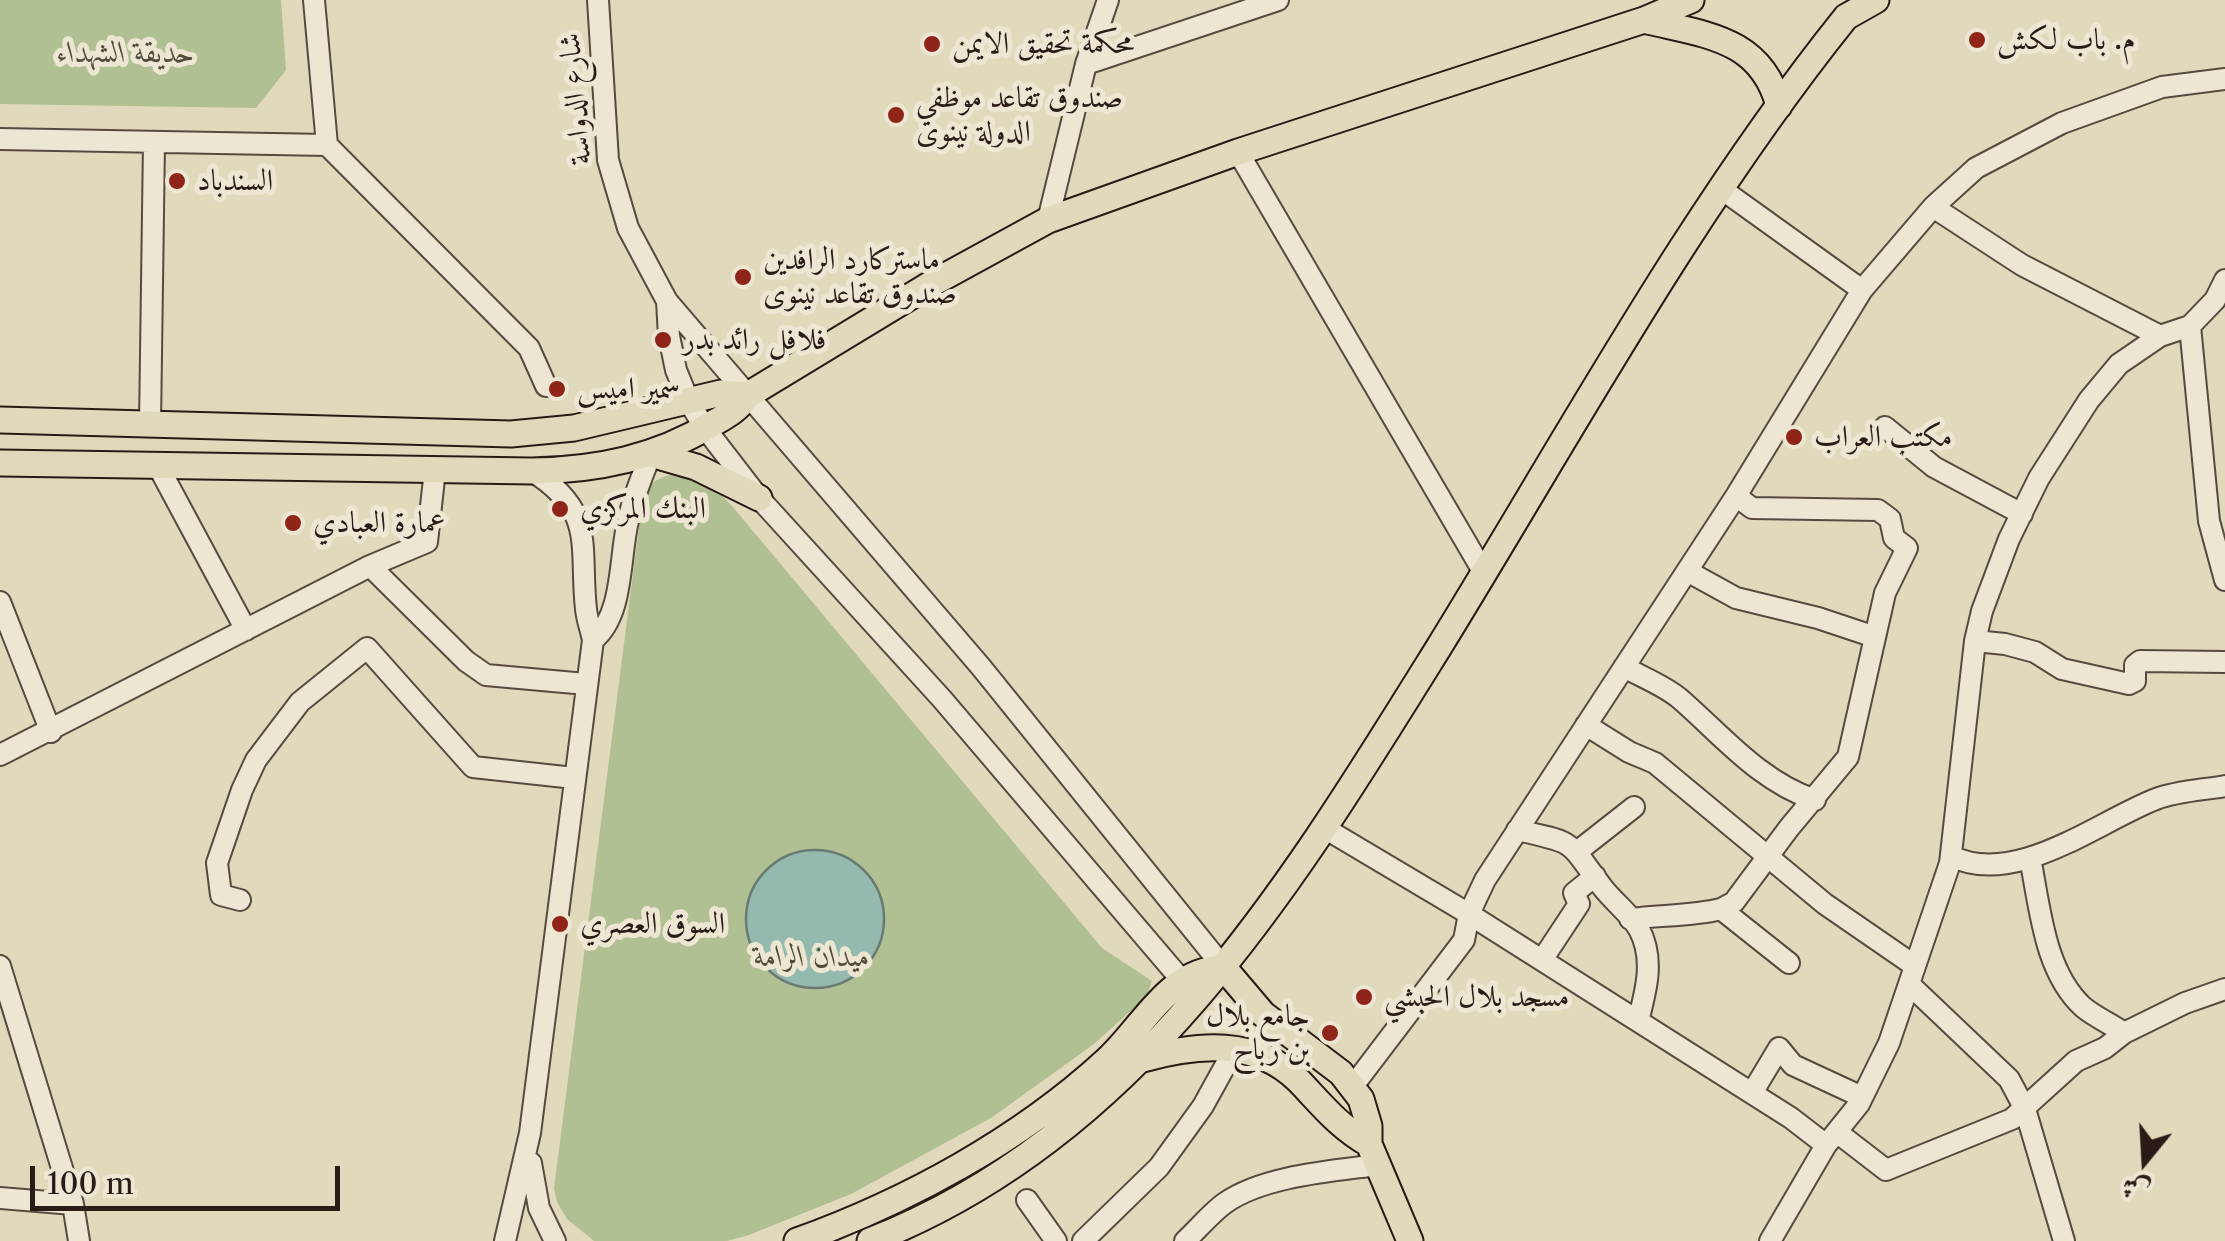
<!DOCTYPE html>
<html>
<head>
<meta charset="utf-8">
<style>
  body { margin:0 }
  #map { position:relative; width:2225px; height:1241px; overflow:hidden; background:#e1d9bc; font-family:"Libre Caslon Text",Amiri,serif }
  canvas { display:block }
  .north { position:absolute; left:2095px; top:1111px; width:100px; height:100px; -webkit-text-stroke:8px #ece6d3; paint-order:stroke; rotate:198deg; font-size:28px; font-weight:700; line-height:40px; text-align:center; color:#291b15 }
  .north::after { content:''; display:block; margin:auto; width:35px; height:45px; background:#291b15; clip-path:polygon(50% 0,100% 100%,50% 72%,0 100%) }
  .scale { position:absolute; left:30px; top:1166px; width:310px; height:45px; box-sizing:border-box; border:5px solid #291b15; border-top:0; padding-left:12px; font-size:30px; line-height:35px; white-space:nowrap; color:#291b15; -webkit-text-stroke:8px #ece6d3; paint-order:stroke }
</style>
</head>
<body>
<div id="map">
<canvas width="2225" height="1241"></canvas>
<div class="north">ش</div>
<div class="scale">100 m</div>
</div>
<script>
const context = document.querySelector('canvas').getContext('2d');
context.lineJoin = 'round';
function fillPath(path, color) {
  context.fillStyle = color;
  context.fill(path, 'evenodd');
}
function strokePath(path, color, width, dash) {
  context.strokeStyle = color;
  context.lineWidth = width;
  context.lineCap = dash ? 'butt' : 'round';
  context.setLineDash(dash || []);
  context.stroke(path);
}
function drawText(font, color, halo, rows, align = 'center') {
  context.font = font + ' "Libre Caslon Text",Amiri,serif';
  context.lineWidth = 10;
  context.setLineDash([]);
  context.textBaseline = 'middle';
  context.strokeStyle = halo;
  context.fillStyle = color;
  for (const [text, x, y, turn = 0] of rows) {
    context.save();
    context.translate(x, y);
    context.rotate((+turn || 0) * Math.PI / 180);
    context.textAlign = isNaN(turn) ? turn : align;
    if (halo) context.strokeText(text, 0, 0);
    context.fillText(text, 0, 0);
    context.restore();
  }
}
const green = new Path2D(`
  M0,0H281L286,70L256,108L0,104Z
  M683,472L706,479L732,506L1102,948L1152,981L1147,996L1094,1044L991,1118L851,1194L749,1235L727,1241H594L567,1219L557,1202L554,1188L643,496C649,479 667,475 683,472Z`);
const water = new Path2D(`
  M746 919a69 69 0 1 1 138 0a69 69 0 1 1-138 0Z`);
const minor = new Path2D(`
  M314,0L327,145L529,348L546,386
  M598,0L608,160L628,228L667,301L981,667L1224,968
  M1086,64L1278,0
  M0,139L327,145
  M1238,152L1484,573
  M1720,188L1862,290
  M1933,207L2022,265L2160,336
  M1048,220L1086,64L1108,0
  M667,301L669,336L676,370L689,402L705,428L759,498L942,699L1190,990
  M2190,326L2209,521L2225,580
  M150,425L154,142
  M1885,427L1934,467L2022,514
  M158,466L246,630
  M370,566L466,661L486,675L586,684
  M1687,571L1736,598L1818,618L1875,637
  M0,602L51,732
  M593,640C624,615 619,558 628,521C633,498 642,476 651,454
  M1975,641L2005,644L2035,652L2062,669L2129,684L2135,681V665L2140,661L2225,662
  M1624,667C1642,677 1663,685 1679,698C1723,736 1759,781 1815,800
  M1586,725L1629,752L1655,763L1825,904L1915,966
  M0,755L370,566L427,542L435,470
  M1326,829L1469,914L1791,1118L1826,1145L1859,1104L1889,1043L1950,863L1975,641L1982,611L2009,539L2039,478L2089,400L2119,364L2160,336L2190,326L2215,300L2225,280
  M1517,830C1580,844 1566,840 1603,888C1614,902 1630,914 1639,929C1655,959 1646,991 1638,1021
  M1578,851L1634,807
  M1951,856C2015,888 2097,822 2156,799C2177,791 2203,790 2225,786
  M2030,858C2040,907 2044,971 2083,1007C2095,1017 2111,1024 2124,1033
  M240,900L221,895L217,863L242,790L256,760L300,702L367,648L473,767L574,778
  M1721,909L1734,902L1789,828L1848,757L1885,593L1907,548L1894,538L1890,519L1878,510L1752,508L1736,496
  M1630,919C1660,915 1693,916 1721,909L1789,963
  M1542,960L1579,904L1574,893L1595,876
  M0,966L73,1204L79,1241
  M1909,984L2009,1079L2025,1109L2064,1241
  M1353,1086L1464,940L1469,914L1485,880L1736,496L1862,290L1933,207L1976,168L2062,123L2162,87L2225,79
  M1752,1093L1779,1048L1793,1065L1862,1097
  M1838,1133L1886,1170L2012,1119L2076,1061L2105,1048L2124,1033L2185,1003L2225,989
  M531,1163L539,1208L555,1241
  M0,1198L73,1204
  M1027,1200L1056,1241
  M505,1241L530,1133L593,640C591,630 587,620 586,609C579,546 597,512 532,471
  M1083,1241L1159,1167L1203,1106L1235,1048
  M1185,1241C1198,1229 1211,1213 1225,1203C1263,1176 1332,1171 1377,1165
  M1770,1241L1826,1145`);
const major = new Path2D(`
  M1644,20C1704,35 1761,37 1779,106
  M0,420L511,434L574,428L721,393L748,395
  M651,454L696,467L759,498
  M0,463L532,471C597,470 656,458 712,424C726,416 739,409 748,395L931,284L1048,220L1238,152L1644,20L1691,0
  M1224,968L1263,1014L1341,1073L1361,1099L1369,1126V1144L1410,1241
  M1143,1059C1197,1044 1256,1038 1299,1081C1322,1105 1339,1127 1369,1144
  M797,1241C908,1201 1020,1140 1107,1060C1144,1026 1168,970 1224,968
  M870,1241C1141,1135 1293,882 1439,647C1569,436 1691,210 1846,17L1876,0`);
const markers = [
  [1977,40,10,"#8f2418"],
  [932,44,10,"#8f2418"],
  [896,115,10,"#8f2418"],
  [177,181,10,"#8f2418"],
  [743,277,10,"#8f2418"],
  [663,340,10,"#8f2418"],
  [557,389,10,"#8f2418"],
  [1794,437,10,"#8f2418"],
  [560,509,10,"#8f2418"],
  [293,523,10,"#8f2418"],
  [560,924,10,"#8f2418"],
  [1364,997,10,"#8f2418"],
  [1330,1033,10,"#8f2418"]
];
const poiNames = [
  ["م. باب لكش",1997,40],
  ["محكمة تحقيق الايمن",952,44],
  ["صندوق تقاعد موظفي",916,98],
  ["الدولة نينوى",916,132],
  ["السندباد",197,181],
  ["ماستركارد الرافدين",763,260],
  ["صندوق تقاعد نينوى",763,294],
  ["فلافل رائد بدر",683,340],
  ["سمير اميس",577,389],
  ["مكتب العراب",1814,437],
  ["البنك المركزي",580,509],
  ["عمارة العبادي",313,523],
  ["السوق العصري",580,924],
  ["مسجد بلال الحبشي",1384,997],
  ["جامع بلال",1310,1016,"right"],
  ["بن رباح",1310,1050,"right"]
];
const parkNames = [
  ["حديقة الشهداء",126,53],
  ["ميدان الرامة",812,957]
];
const streetNames = [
  ["شارع الدواسة",576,99,-95]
];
fillPath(green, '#b0c093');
fillPath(water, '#94bab0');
strokePath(water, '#697a72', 2.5);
strokePath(minor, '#574a3f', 24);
strokePath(major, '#291b15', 29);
strokePath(minor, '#ece6d3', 20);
strokePath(major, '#e1d9bc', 25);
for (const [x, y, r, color] of markers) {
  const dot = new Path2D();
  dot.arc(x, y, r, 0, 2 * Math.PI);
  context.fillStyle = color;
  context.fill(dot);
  strokePath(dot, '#ece6d3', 4);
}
drawText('30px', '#291b15', '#ece6d3', poiNames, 'left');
drawText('italic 30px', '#524d3b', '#ece6d3', parkNames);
drawText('30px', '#291b15', '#ece6d3', streetNames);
</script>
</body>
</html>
